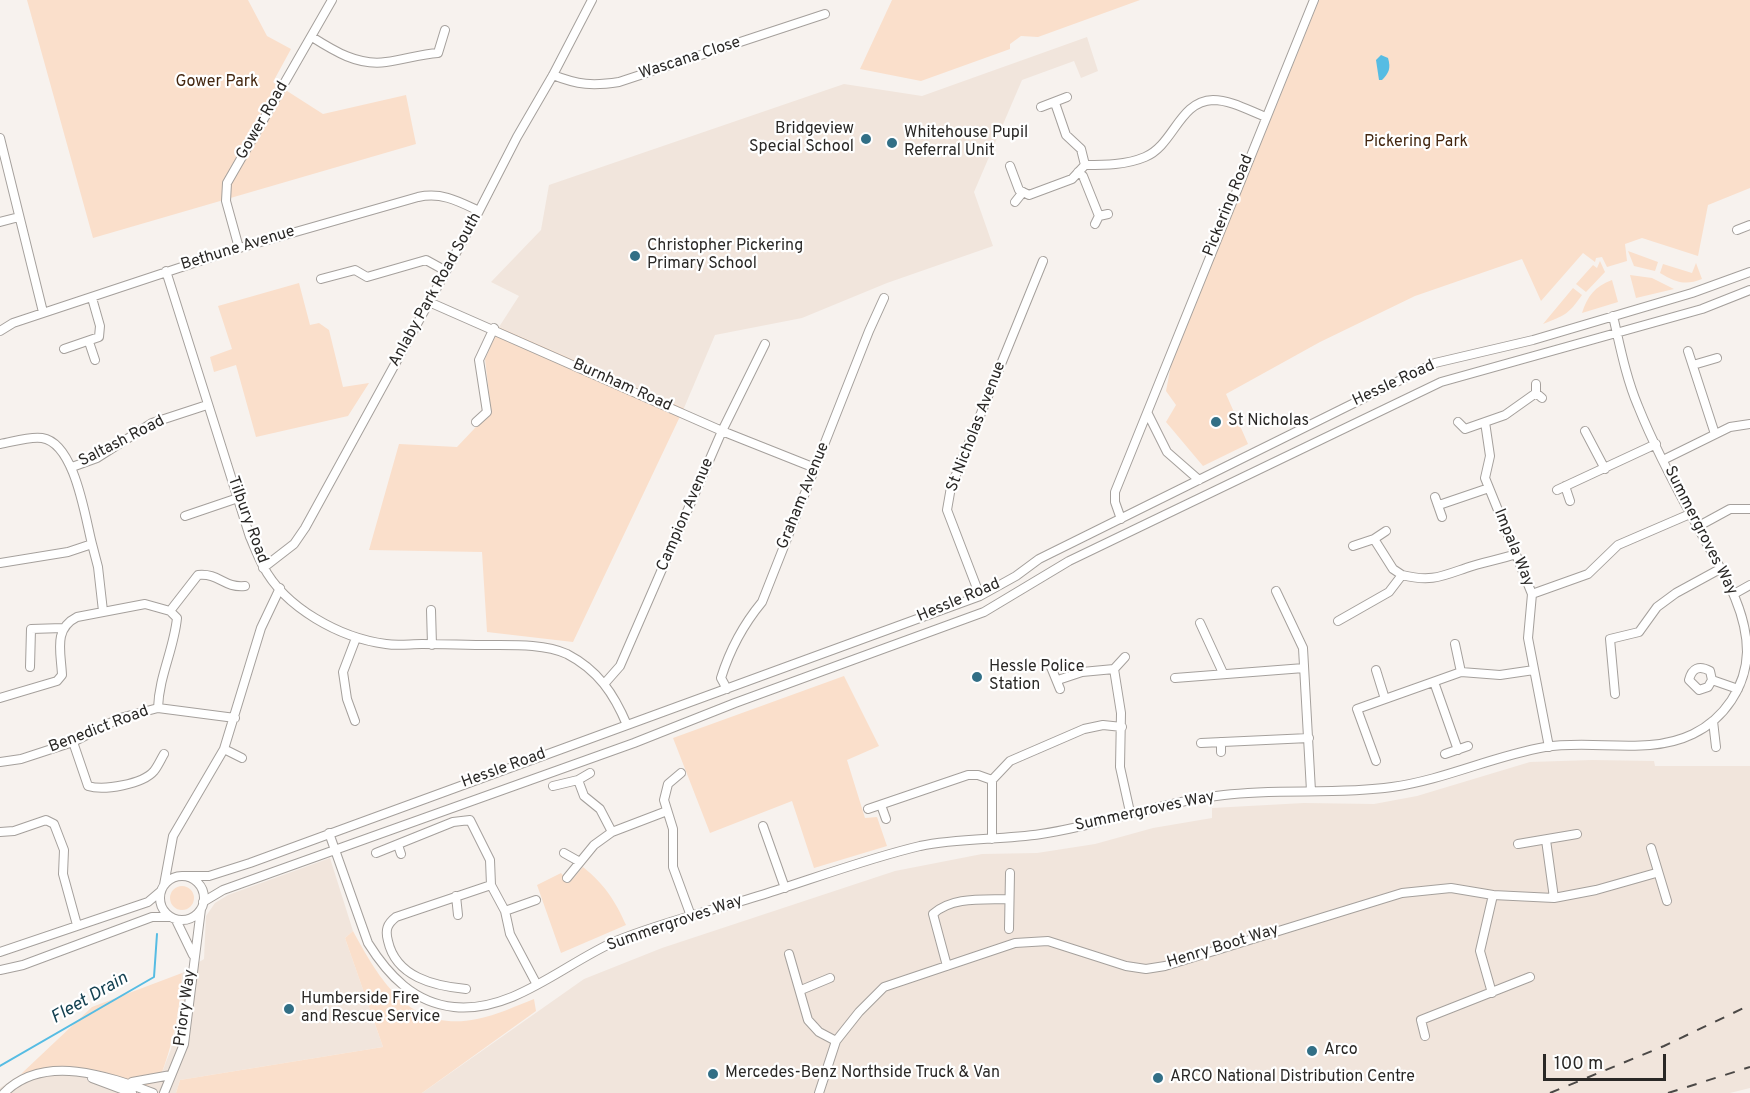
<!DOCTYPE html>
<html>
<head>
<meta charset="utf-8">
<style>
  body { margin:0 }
  #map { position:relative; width:1750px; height:1093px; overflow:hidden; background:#f7f2ee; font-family:Overpass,sans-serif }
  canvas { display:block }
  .scale { position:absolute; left:1543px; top:1054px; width:123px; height:27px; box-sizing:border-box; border:3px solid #2a2826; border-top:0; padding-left:8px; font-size:18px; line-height:21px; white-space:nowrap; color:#2a2826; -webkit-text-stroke:4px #fff; paint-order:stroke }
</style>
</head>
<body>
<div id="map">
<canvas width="1750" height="1093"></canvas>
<div class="scale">100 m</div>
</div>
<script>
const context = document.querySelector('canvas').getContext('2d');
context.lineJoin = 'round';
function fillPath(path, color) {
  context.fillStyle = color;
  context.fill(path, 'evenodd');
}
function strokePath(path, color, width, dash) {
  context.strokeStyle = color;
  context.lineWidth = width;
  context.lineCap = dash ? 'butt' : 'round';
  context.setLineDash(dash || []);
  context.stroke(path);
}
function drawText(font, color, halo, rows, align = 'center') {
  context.font = font + ' Overpass,sans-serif';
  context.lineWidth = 4.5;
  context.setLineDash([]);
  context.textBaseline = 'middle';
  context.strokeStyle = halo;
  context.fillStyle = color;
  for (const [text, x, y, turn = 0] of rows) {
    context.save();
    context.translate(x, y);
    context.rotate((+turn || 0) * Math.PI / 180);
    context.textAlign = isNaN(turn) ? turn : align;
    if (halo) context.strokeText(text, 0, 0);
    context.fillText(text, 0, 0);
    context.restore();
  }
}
const built = new Path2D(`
  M1087,37L1098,71L1081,78L1074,61L1022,80L974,192L993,246L887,283L802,318L715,335L684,408L499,327L519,296L491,282L541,230L549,185L844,84L922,96Z
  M1592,760L1654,761L1655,766H1750V1088L1730,1093H422L584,979L662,948L895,871L982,854L1037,853L1095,844L1153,828L1212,818V808L1304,803L1374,804L1417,796L1530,762Z
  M330,858L353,931L345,938L383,1047L180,1080L176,1093H0V1088L21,1074L64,1067L159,1080L171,1049L180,1005L182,973L204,959L206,916L215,903L228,895Z`);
const green = new Path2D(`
  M27,0H248L267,36L291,49L273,82L323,114L406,95L416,144L93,238Z
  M892,0H1140L1038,37L1021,36L1010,44V49L921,81L860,69Z
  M1319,0H1750V188L1708,205L1698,256L1642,238L1625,244L1627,261L1607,267L1602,257L1596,258L1595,262L1583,253L1541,301L1522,259L1415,296L1320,342L1226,394L1248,444L1203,466L1166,422L1176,405L1166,391L1171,365Z
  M1628,251L1658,262L1655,271L1634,266Z
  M1600,261L1605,272L1586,292L1576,284L1593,265L1597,268Z
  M1696,263L1702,279C1685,286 1675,282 1660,273L1663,264L1692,273Z
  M1630,275L1652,278L1674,289L1636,298Z
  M1612,280L1618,302L1582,313C1587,297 1595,286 1612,280Z
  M299,283L310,325L319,323L329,330L343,387L369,383L348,416L256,437L236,365L214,372L210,357L232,349L218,306Z
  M1573,288L1582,295C1568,315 1565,315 1543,324Z
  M499,327L684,408L573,642L487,632L482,552L369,550L399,444L457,447L491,411L485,359Z
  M844,676L879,746L847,760L865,818L877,817L887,846L814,868L792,801L710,833L673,738Z
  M583,867C604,884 615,900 626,925L561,953L537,885L561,873L569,883Z
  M170 898a12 12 0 1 1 24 0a12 12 0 1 1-24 0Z
  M353,931C380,981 411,1033 477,1019C497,1015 516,1006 534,999L536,1011L422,1093H176L180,1080L383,1047L345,938Z
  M182,973C180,1011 173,1045 159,1080L143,1088L93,1070L64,1067L21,1074L92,1007Z`);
const water = new Path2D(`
  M1381,55L1388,58C1391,68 1389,73 1382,80H1379L1376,60Z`);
const stream = new Path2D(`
  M0,1066L154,977L157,934`);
const minor = new Path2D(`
  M312,37C334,51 358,66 386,62C404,60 420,54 438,53L445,30
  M553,75C578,85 593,86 619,82L825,14
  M1055,103L1066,135L1081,149L1085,165
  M1041,107L1067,97
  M0,138L43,312
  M1010,166L1019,190L1029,195L1072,179L1085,165C1105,165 1126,165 1145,157C1174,145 1179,101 1213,100C1231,100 1250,111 1266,117
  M1078,172L1083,176L1099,216
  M1015,202L1023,192
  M0,222L19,217
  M1095,224L1099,216L1108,214
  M1737,230L1750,225
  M239,248L226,201L227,183L332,0
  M166,271L250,537C254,546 258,557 263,566C285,608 340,638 386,644C398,646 410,644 422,644C445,644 467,645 490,645C514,645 545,644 567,654C598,670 614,694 627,725
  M321,279L355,270L367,277L426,260L446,271
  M429,302L722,431L815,468
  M0,331L13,323L236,249L418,197C442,192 458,201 479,211
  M89,342L95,360
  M64,349L99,337L100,326L92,298
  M1688,351L1715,434
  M1693,365L1717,358
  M1536,384V393L1542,398
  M1536,393L1505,415L1485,422L1490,456L1485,478L1532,594L1528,638L1549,747
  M1148,414L1167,452L1199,480
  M476,422L487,412L479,360L494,328
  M1458,422L1465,429L1485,422
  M1585,431L1605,469
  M0,444C12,442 30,436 42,438C75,443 85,517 92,544L68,552L0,563
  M1663,460L1730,427L1750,424
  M72,467L97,458L152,423L207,405
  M1565,486L1570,501
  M1557,490L1656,444
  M1435,497L1442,517
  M1439,505L1489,488
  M185,516L238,498
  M1121,519L1115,502V492L1314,0
  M1697,527L1730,509H1750
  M1374,539L1393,569L1402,575
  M92,544L98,567L103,611
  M1353,546L1374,539L1386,531
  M263,568L294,544L305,528L479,211L517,137L553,75L592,0
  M1276,591L1303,648L1311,791
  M1532,594L1588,574L1618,545L1690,514
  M1734,594L1750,585
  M980,596L947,510L951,487L1043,261
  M431,610L432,645
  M1338,621L1389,592L1402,575C1430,582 1440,577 1466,568C1482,562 1499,560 1516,554
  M1200,623L1223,673
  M1455,644L1461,672
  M30,667L31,629L63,628
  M1051,667L1060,689
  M1114,669L1125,657
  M1376,670L1385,699
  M1175,678L1304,668
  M1058,680L1082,672L1114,669L1121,713L1120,767L1130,812
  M1712,680L1710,671C1699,665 1692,668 1689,680L1699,690L1708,687L1712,680L1738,689
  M1434,682L1458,750
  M605,683L620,666L722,431L765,344
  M727,689L721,678C730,649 743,625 762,602L869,331L884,298
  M1615,694L1610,639L1639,632L1657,607L1676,593L1720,569
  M0,698L57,681L62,675C61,652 53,629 77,617L145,604L170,611
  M158,708C159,676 174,649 177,618L170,611L198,575C220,573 223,588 245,586
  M355,721L347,699L343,672L356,638
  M1713,721L1716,747
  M73,742L88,786C104,791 143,784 154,771C158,766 161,759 164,754
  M1221,742V752
  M1201,743L1309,738
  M224,749L242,758
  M1445,754L1468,746
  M1376,761L1357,709L1461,672L1500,675L1534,670
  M0,762L21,759L73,742L120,718L158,708L235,718
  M681,773L668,784L664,800L673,829V867L691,916
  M578,780L584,796L600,809L612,832
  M553,786L578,780L590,773
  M881,805L886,819
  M868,809L968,775H978L992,780L1010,761L1084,729L1103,725L1122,727
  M763,826L785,888
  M0,832L14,831L46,820L54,824L64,850L63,874L77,925
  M329,833L368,943C388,975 414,1003 454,1007C513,1013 565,963 616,941C665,921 718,909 768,893C818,877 869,858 920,846C959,838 1001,840 1041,834C1102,825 1161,802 1224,795C1280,788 1336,795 1392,787C1444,780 1493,756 1545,747C1594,739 1648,756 1693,734C1724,719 1746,687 1747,652C1747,605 1717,564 1696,524C1675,486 1654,446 1638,406C1626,378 1620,346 1613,316
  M992,839V780
  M1546,840L1554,898
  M1518,844L1577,834
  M398,845L401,854
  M1651,848L1667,901
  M376,853L453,822L470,820L490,860L491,885L505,911L510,934L536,983
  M564,853L580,862
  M184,876H209L250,863L980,596L1016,576L1039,559L1435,363L1533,340L1692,293L1750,272
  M160 898a22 22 0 1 1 44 0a22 22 0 1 1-44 0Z
  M567,878L594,845L612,832L667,811
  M164,885L173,836L224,749L261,628L280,588
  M456,896L458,915
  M203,902L223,890L634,743L735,703L984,612L1069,561L1441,382L1702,309L1750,290
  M505,911L536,900
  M176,920L193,955
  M1009,929L1010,873
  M0,952L148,902L161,891
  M789,954L808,1020L819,1032L836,1041
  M947,966L933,914C952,896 985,900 1009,899
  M0,970L23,965L152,917H170
  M466,989C434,986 396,977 388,941C385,930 387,924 396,917L491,885
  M801,990L830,978
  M1492,993L1480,951L1493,895
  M1425,1036L1421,1020L1530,977
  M92,1078L132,1093
  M132,1082L171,1075
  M4,1093C44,1053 108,1076 153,1093
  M164,1093L184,1044L201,909
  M819,1093L836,1041L859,1012L884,987L1015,943L1048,941L1126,966L1146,969L1165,966L1402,893L1451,888L1493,895L1554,898L1596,890L1656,873`);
const rail = new Path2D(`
  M1550,1093L1664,1046L1750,1005
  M1668,1093L1750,1067`);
const markers = [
  [866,139,6,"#326f86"],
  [892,143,6,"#326f86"],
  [635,256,6,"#326f86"],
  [1216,422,6,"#326f86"],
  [977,677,6,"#326f86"],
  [289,1009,6,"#326f86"],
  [1312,1051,6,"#326f86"],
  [713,1074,6,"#326f86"],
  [1158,1078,6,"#326f86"]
];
const streetNames = [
  ["Wascana Close",690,59,-18],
  ["Gower Road",263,121,-60],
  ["Pickering Road",1229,206,-68],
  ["Bethune Avenue",238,249,-17],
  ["Anlaby Park Road South",436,290,-61],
  ["Hessle Road",1394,384,-25],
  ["Burnham Road",622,386,24],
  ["St Nicholas Avenue",977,427,-69],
  ["Saltash Road",122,442,-27],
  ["Graham Avenue",804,496,-68],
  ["Campion Avenue",686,515,-67],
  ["Tilbury Road",247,520,70],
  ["Summergroves Way",1700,531,63],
  ["Impala Way",1513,548,68],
  ["Hessle Road",959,601,-23],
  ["Benedict Road",99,730,-21],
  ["Hessle Road",504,769,-20],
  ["Summergroves Way",1145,812,-12],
  ["Summergroves Way",675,924,-19],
  ["Henry Boot Way",1223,947,-17],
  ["Priory Way",186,1008,-82]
];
const parkNames = [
  ["Gower Park",217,83],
  ["Pickering Park",1416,143]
];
const poiNames = [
  ["Bridgeview",854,130,"right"],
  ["Special School",854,148,"right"],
  ["Whitehouse Pupil",904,134],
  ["Referral Unit",904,152],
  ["Christopher Pickering",647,247],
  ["Primary School",647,265],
  ["St Nicholas",1228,422],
  ["Hessle Police",989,668],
  ["Station",989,686],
  ["Humberside Fire",301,1000],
  ["and Rescue Service",301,1018],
  ["Arco",1324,1051],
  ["Mercedes-Benz Northside Truck & Van",725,1074],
  ["ARCO National Distribution Centre",1170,1078]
];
const waterNames = [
  ["Fleet Drain",90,999,-30]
];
fillPath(built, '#f1e5dc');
fillPath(green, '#fadfcb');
fillPath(water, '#56bce3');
strokePath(stream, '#56bce3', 2);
strokePath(minor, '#a5a09c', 10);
strokePath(minor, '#fff', 8);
strokePath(rail, '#4b4846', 2, [10, 10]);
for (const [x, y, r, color] of markers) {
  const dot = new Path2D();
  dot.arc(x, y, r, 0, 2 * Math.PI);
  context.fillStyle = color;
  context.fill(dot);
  strokePath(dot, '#fff', 2);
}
drawText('16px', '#2a2826', '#fff', streetNames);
drawText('16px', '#43260f', '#fff', parkNames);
drawText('16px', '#2a2826', '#fff', poiNames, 'left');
drawText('italic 18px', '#144151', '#fff', waterNames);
</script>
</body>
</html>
